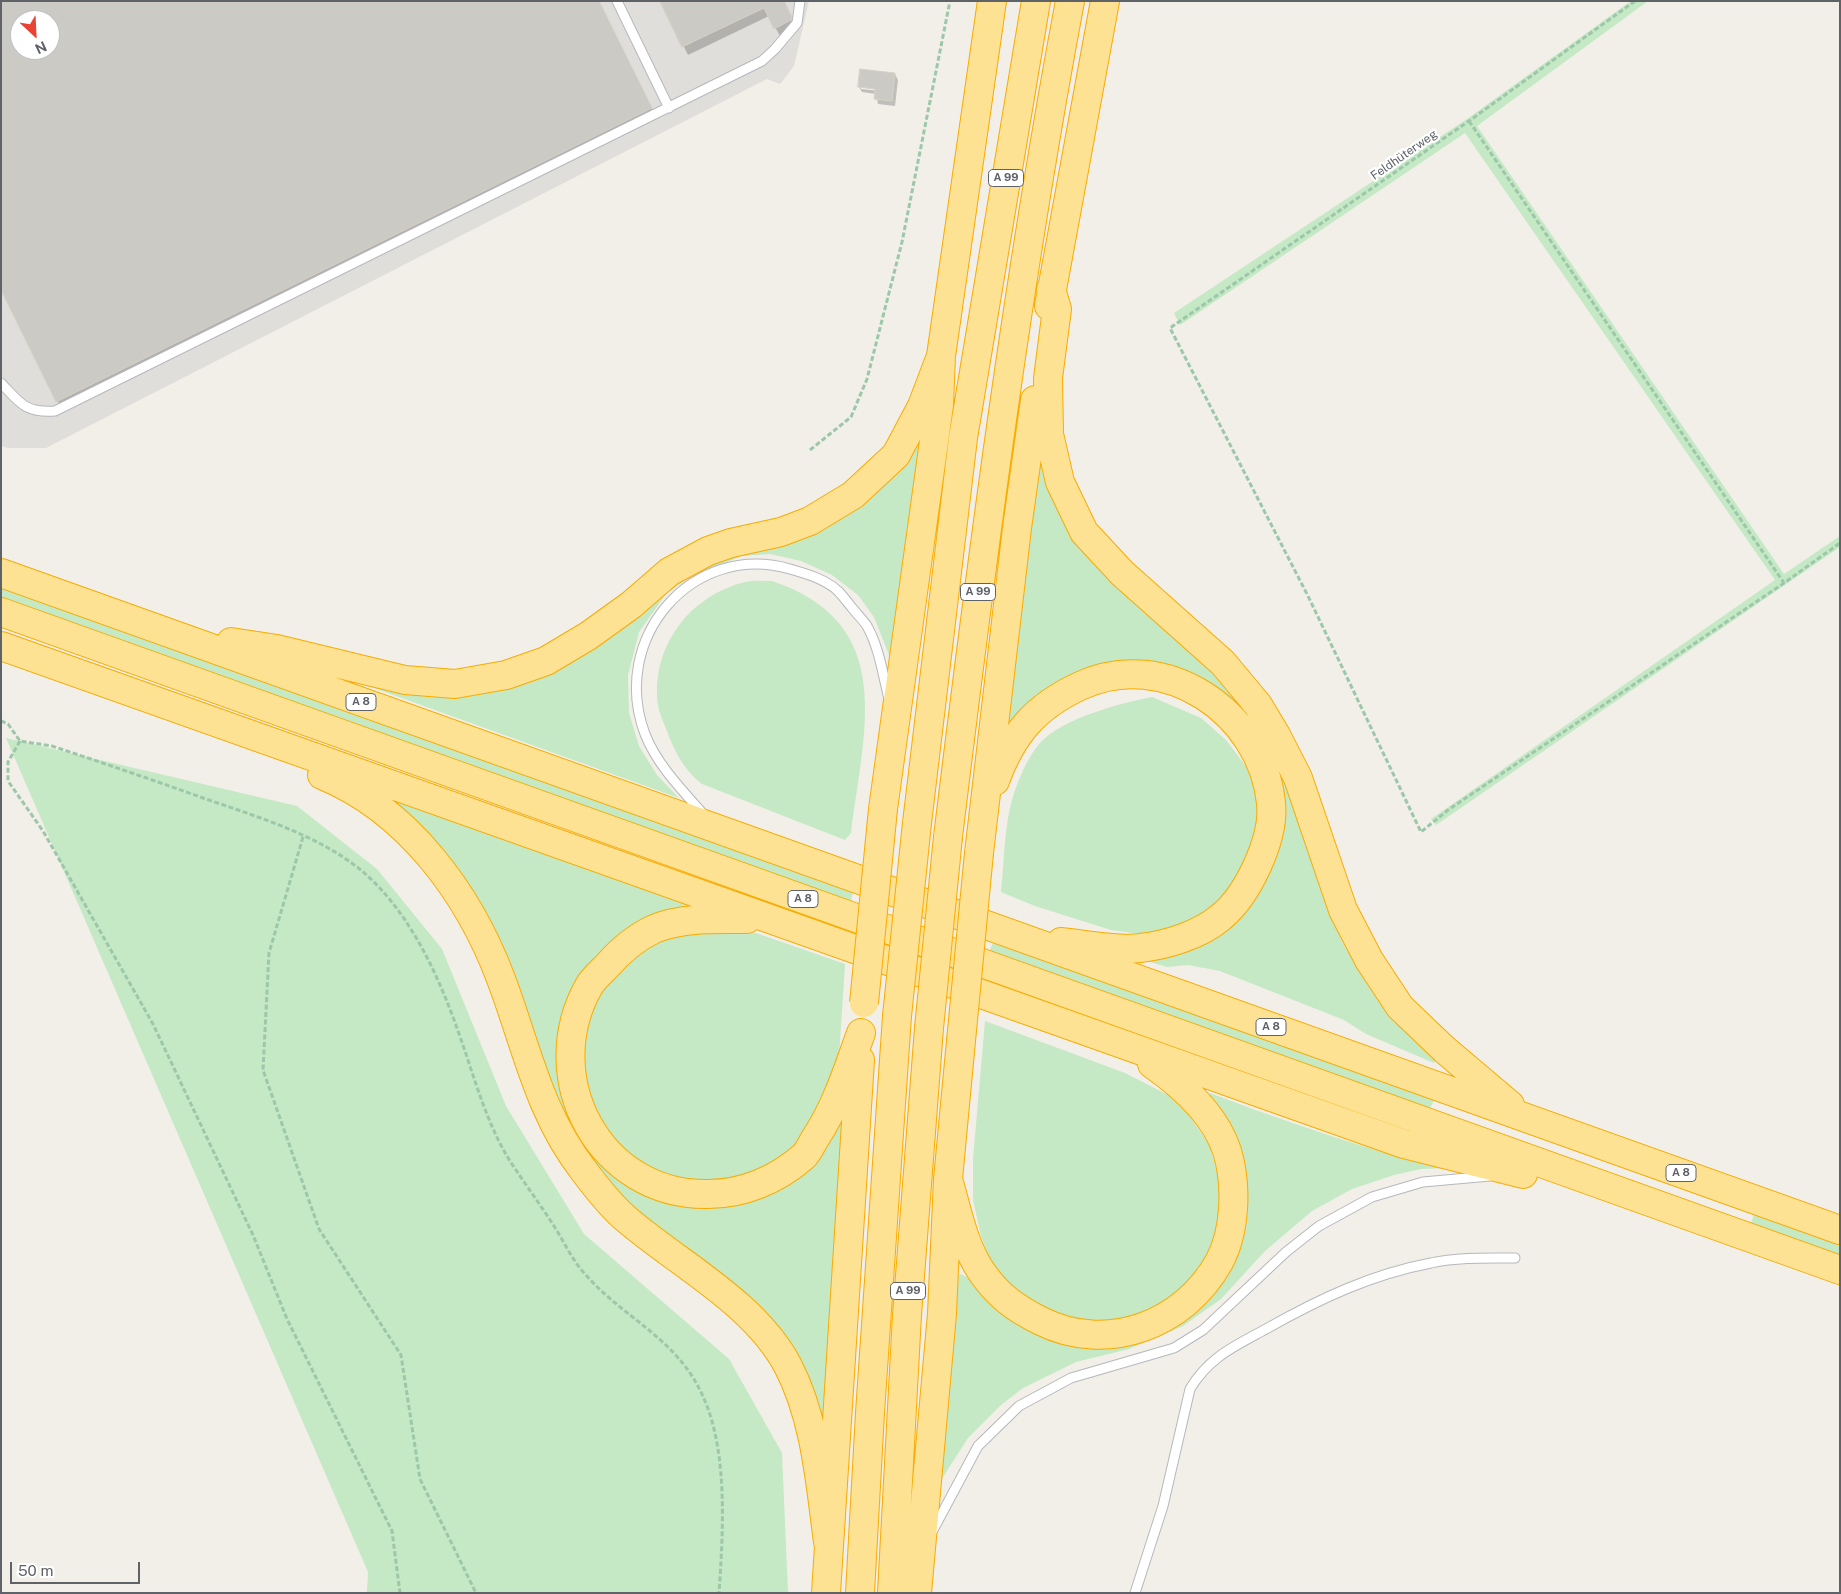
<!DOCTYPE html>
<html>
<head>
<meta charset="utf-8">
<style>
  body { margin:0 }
  #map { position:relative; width:1841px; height:1594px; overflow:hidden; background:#f1efe8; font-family:"Public Sans",sans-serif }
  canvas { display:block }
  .frame { position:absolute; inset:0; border:2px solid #5f6368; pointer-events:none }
  .north { position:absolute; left:10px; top:10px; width:50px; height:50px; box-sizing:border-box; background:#fff; border:1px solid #bfc1c3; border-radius:50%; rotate:155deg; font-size:14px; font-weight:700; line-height:20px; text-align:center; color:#5f6368 }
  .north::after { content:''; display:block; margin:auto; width:18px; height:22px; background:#ea4335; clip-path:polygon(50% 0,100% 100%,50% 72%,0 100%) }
  .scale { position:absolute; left:10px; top:1562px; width:130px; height:22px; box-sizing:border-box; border:2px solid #5f6368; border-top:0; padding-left:6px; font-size:15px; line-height:18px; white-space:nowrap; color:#5f6368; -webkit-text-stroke:4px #fff; paint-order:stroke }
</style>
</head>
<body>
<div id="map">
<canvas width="1841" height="1594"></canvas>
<div class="frame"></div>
<div class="north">N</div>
<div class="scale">50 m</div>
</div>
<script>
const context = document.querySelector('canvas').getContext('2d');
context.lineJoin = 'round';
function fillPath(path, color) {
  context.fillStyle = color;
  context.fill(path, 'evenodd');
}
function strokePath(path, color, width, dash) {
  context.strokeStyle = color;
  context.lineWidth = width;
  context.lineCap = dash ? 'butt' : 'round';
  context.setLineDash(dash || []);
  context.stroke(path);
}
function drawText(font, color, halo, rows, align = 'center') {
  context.font = font + ' "Public Sans",sans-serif';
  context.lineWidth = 4.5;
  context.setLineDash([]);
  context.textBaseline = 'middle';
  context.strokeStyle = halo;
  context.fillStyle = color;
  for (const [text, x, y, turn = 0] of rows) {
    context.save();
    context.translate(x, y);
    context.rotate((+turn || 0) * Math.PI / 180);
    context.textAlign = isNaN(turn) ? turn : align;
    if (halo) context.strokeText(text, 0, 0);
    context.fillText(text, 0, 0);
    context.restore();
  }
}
const industrial = new Path2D(`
  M1,1H809L794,66L780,84L767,79L46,448H8L1,446ZM20,20H50V50H20Z`);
const green = new Path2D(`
  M1631,1H1648L1477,126L1784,574L1840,536V547L1436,825L1431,819L1775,580L1465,133L1180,325L1174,313L1467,119Z
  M927,418L891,660L874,617L858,595L832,575L801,561L770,554L742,556L690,577L666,594L639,632L628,675L629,713L639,746L657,775L679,798L346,678L489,686L716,561L795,536Z
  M1037,461L1042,462L1217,672L1264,735L1295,806L1342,942L1366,982L1398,1025L1436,1058L1434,1063L1366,1034L1344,1020L1220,971L1188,965L1167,967L1144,960C1204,943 1242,937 1269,874C1277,856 1283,839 1282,819C1281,798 1268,764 1262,742L1135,666L1005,739Z
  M772,581C898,623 864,730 851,833L845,840L702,784C685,771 676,754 668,734C665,725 659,714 658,705C651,647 689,596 745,582C753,580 763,581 772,581Z
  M1,587L853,892L851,902L1,598Z
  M1152,697L1201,718L1226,740L1245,765L1258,792V829L1252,858L1225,897L1212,908L1183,925L1148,935L1111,930L1035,906L1001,892C1004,865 1004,835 1010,808C1015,787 1026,759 1040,743C1063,718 1121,703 1152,697Z
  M6,738L297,806L377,869L442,949L506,1106L584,1234L729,1359L782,1453L788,1593H367L368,1572Z
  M393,800L698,907L679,912L563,1018L614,1175C694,1237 800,1208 843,1119L825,1427H822L809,1387L624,1202L571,1133L514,986L391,808Z
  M724,928L753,932L845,964L839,1058L802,1144L766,1172L713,1186L654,1175L608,1138L580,1079L590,1002L602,979L661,936Z
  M993,943L1434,1100L1430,1109L989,952Z
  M985,1021L1125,1073L1172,1097L1186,1111L1209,1144L1221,1187L1217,1235L1207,1260L1170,1301L1123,1321L1082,1323L1023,1300L992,1266L981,1236L973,1200V1159Z
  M1210,1093C1265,1114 1320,1133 1376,1150C1398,1156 1426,1157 1446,1168L1421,1169L1394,1175L1352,1189L1312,1211L1265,1251L1221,1299L1183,1326L1129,1349L1076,1362L1023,1388L1001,1405L968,1438L941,1480L954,1278L960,1274L967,1277L992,1306L1023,1327L1051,1341L1076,1348L1119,1346L1148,1338L1238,1250L1246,1228L1248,1209L1247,1185L1236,1142L1209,1098Z
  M1754,1215L1840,1245V1257L1750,1225Z`);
const shadow = new Path2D(`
  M1,1H599L656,117L62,410L1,287ZM20,20H50V50H20Z
  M661,1H783L795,29L780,36L769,16L688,55Z
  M895,74L898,80L895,106L878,104L876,94L862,92L859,87ZM861,86L881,89V91L861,89Z`);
const building = new Path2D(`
  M1,1H599L652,108L56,402L1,290ZM20,20H50V50H20Z
  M660,1H784L792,17L791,20L774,29L764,8L682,47Z
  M860,69L895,73L892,101L874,99L875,89L858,87Z`);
const path = new Path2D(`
  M1635,1L1469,121L1170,328L1308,596L1421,832L1448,810L1784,583L1840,543
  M1469,121L1784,583
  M810,450L851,417L867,379L902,242L950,1
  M1,721L8,724L20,741L52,746C103,763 153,780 203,798C255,816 319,835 362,871C409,911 438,974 458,1031C474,1075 485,1121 510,1161C523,1181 537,1200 550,1220C562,1237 571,1259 585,1274C626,1321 679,1338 705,1401C728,1456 723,1534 719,1593
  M20,741L8,762V781L43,831L153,1024L253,1235L287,1319L392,1531L400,1593
  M303,837L269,953L263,1070L319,1229L401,1355L420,1479L476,1593`);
const service = new Path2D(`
  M617,1L669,108
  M1,383C20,403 25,413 55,411L762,61L775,49L797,23L800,1
  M705,816C683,791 657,765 645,734C609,639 692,541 790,569C807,574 825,579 838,591C843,596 848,603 853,609C857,614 863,620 867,626C879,647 883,675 889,699
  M932,1532L978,1446L1019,1406L1071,1378L1174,1348L1203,1330L1286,1252L1319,1226L1372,1197L1423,1182L1490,1176
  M1135,1593L1163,1506L1190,1389C1209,1357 1235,1346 1266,1329C1319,1299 1372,1274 1431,1263C1458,1257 1487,1258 1515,1258`);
const motorway = new Path2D(`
  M1051,289L1057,309L1048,378L1049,434L1060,482L1084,532L1122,573L1223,663L1258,705L1276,735L1298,778L1343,910L1369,960L1400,1007L1445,1050L1510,1105
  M1049,306L1105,1
  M1,573L1840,1230
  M1,612L1840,1270
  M231,642L277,649L405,680L455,684L506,675L546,661L588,636L631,605L669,572L708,551L731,543L781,532L810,521L853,495L896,455L922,406L941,356
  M1,646L1404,1144L1523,1174
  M322,775C408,810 469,894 501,979C526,1045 539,1114 584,1171C596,1187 610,1205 625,1218C678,1264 754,1302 788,1366C816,1420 820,1483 828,1542
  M995,781C1012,734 1035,707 1080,686C1165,646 1262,713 1271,803C1275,838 1248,895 1221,917C1200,935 1167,945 1140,948C1119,951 1083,944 1061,942
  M883,809L939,405L941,356L992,1
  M917,823L963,438L1036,1
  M948,837C982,557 1018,278 1070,1
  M979,853L1017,528L1035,400
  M747,919C717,919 682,917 654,929C635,938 620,951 607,966C601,972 593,979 589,986C537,1078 600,1196 708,1194C743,1194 777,1180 804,1156C809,1151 812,1143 816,1137C837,1105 848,1069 861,1033
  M948,1179C957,1209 963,1244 981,1271C998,1296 1015,1308 1041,1321C1107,1354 1184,1325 1219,1262C1236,1231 1237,1184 1227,1151C1215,1114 1182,1085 1152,1064
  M826,1593L860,1060
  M860,1593L870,1413L897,1016
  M892,1593L907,1315L929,1028
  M917,1593L942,1314L948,1179L961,1041`);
const motorwayBridge = new Path2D(`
  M864,1003L883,809
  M897,1016L917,823
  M929,1028L948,837
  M961,1041L979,853`);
const shields = [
  [1006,178,35],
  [978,592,35],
  [361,702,30],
  [803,899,30],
  [1271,1027,30],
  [1681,1173,30],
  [908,1291,35]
];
const shieldNames = [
  ["A 99",1006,178],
  ["A 99",978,592],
  ["A 8",361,702],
  ["A 8",803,899],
  ["A 8",1271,1027],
  ["A 8",1681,1173],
  ["A 99",908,1291]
];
const streetNames = [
  ["Feldhüterweg",1404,155,-35]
];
fillPath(industrial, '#e0deda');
fillPath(green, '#c5e8c5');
fillPath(shadow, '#0003');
fillPath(building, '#cccac5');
strokePath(building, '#d6d1c6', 1);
strokePath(service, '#b5b8bc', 11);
strokePath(motorway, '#f9ab00', 30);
strokePath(path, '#9cc7a9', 3, [5, 2.5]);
strokePath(service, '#fff', 9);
strokePath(motorway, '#fde293', 28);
strokePath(motorwayBridge, '#f9ab00', 30, []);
strokePath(motorwayBridge, '#fde293', 28);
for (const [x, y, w] of shields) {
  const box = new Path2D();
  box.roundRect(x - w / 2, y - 8.5, w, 17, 4);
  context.fillStyle = '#fff';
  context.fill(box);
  strokePath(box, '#5f6368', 1);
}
drawText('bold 11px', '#5f6368', null, shieldNames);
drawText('12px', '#5f6368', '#fff', streetNames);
</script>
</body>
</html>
